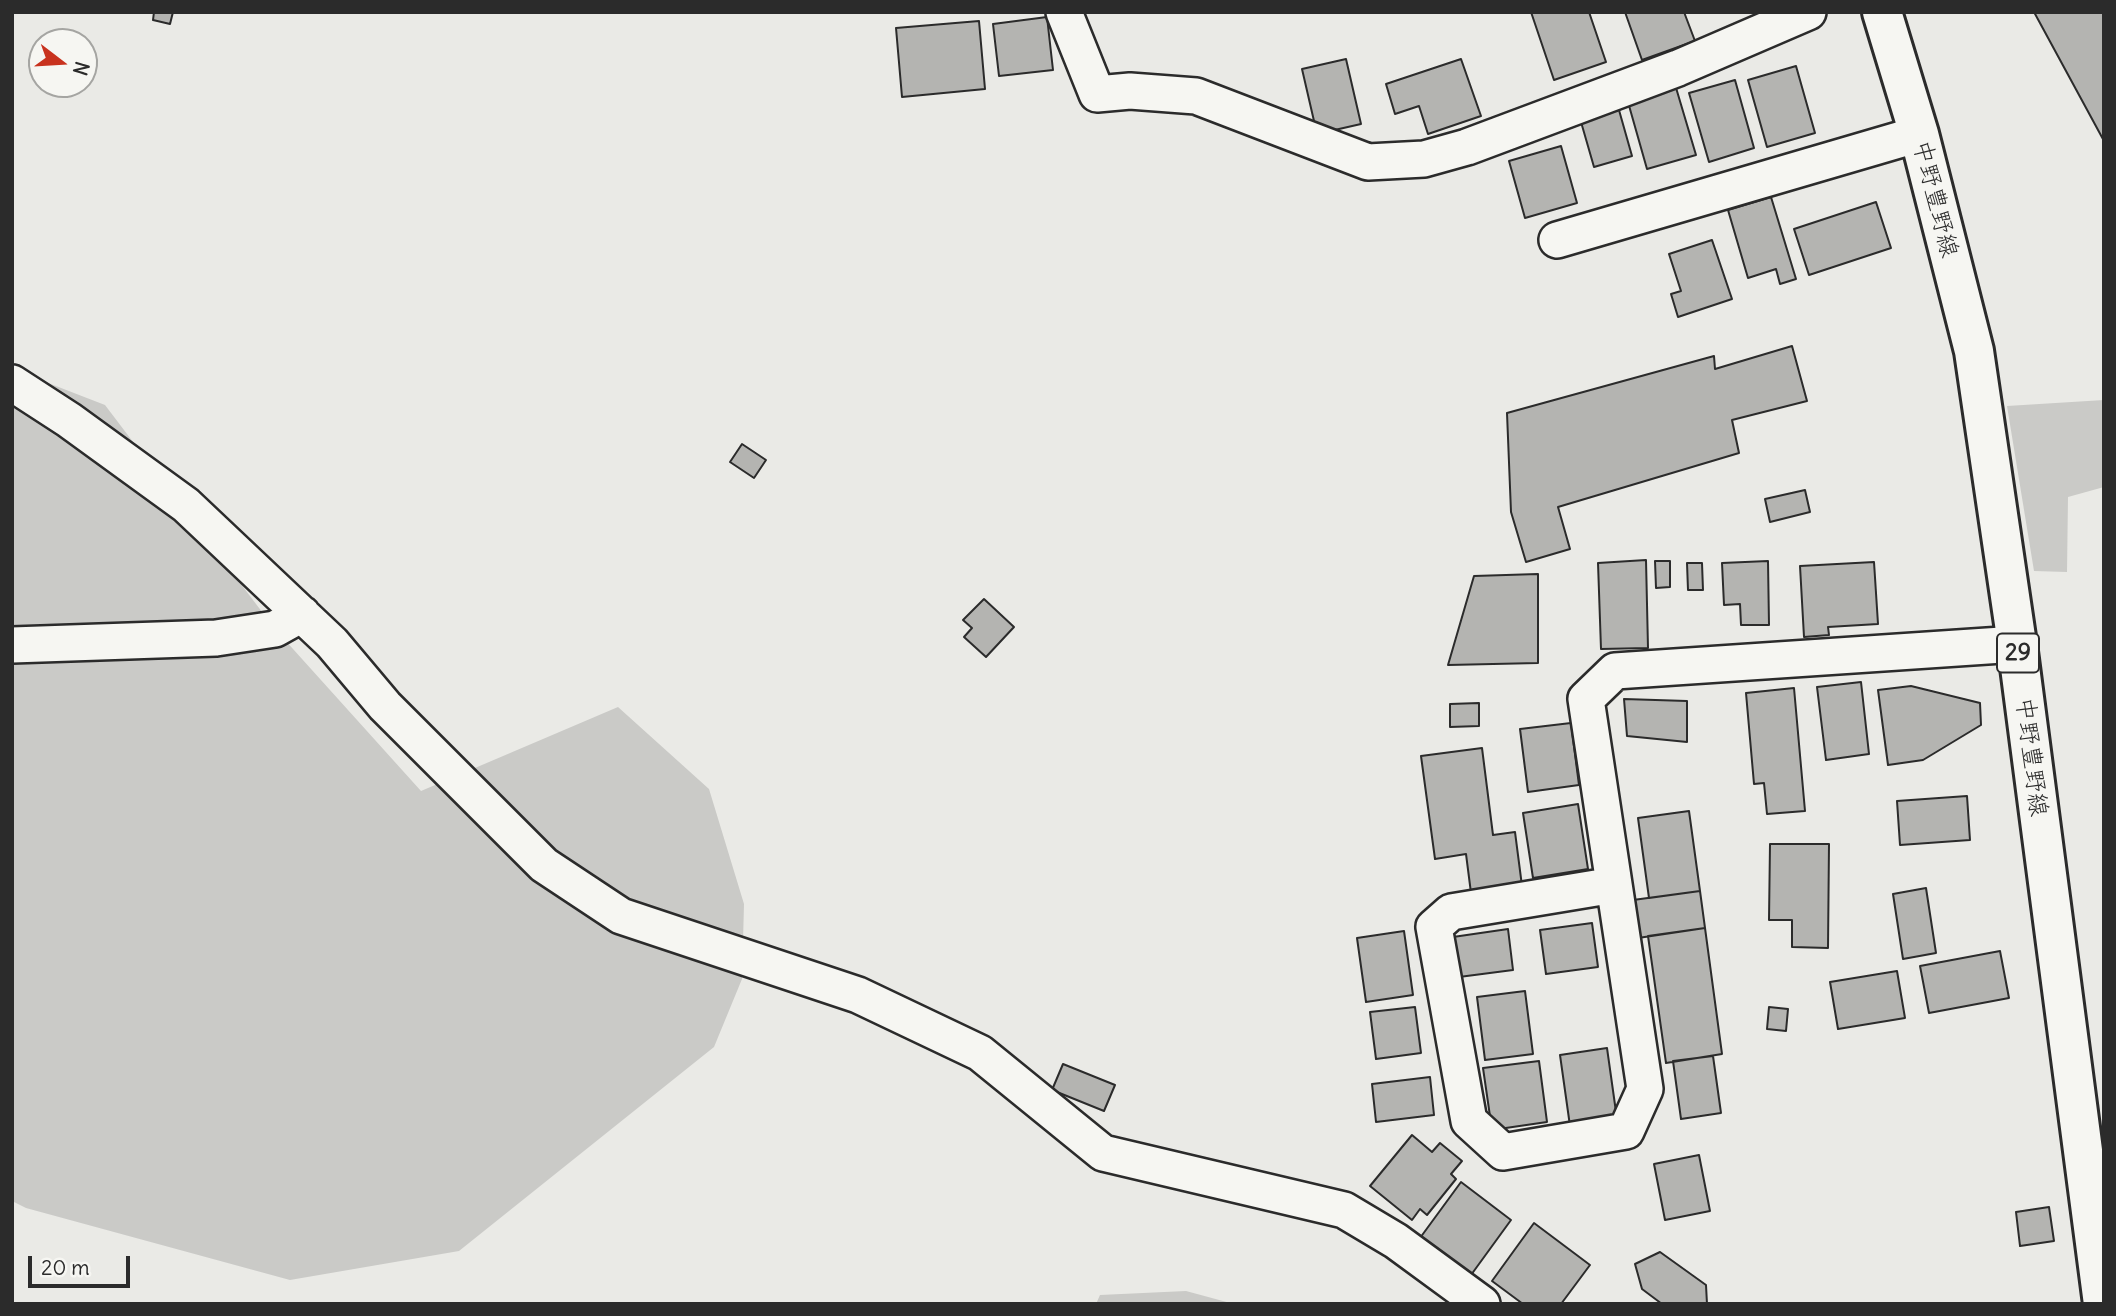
<!DOCTYPE html>
<html>
<head>
<meta charset="utf-8">
<style>
  body { margin:0 }
  #map { position:relative; width:2116px; height:1316px; overflow:hidden; background:#eaeae6; font-family:Delius,sans-serif }
  canvas { display:block }
  .frame { position:absolute; inset:0; border:14px solid #2b2b2b; pointer-events:none }
  .north { position:absolute; left:28px; top:28px; width:70px; height:70px; box-sizing:border-box; background:#f6f6f2; border:2px solid #a5a5a2; border-radius:50%; rotate:107deg; font-size:19px; font-weight:700; line-height:28px; text-align:center; color:#2b2b2b }
  .north::after { content:''; display:block; margin:auto; width:24px; height:32px; background:#c8321e; clip-path:polygon(50% 0,100% 100%,50% 72%,0 100%) }
  .scale { position:absolute; left:28px; top:1256px; width:102px; height:32px; box-sizing:border-box; border:4px solid #2b2b2b; border-top:0; padding-left:9px; font-size:21px; line-height:24px; white-space:nowrap; color:#2b2b2b; -webkit-text-stroke:5px #f6f6f2; paint-order:stroke }
</style>
</head>
<body>
<div id="map">
<canvas width="2116" height="1316"></canvas>
<div class="frame"></div>
<div class="north">N</div>
<div class="scale">20 m</div>
</div>
<script>
const context = document.querySelector('canvas').getContext('2d');
context.lineJoin = 'round';
function fillPath(path, color) {
  context.fillStyle = color;
  context.fill(path, 'evenodd');
}
function strokePath(path, color, width, dash) {
  context.strokeStyle = color;
  context.lineWidth = width;
  context.lineCap = dash ? 'butt' : 'round';
  context.setLineDash(dash || []);
  context.stroke(path);
}
function drawText(font, color, halo, rows, align = 'center') {
  context.font = font + ' Delius,"Klee One",sans-serif';
  context.lineWidth = 7;
  context.setLineDash([]);
  context.textBaseline = 'middle';
  context.strokeStyle = halo;
  context.fillStyle = color;
  for (const [text, x, y, turn = 0] of rows) {
    context.save();
    context.translate(x, y);
    context.rotate((+turn || 0) * Math.PI / 180);
    context.textAlign = isNaN(turn) ? turn : align;
    if (halo) context.strokeText(text, 0, 0);
    context.fillText(text, 0, 0);
    context.restore();
  }
}
const green = new Path2D(`
  M12,369L105,405L275,629L421,791L618,707L709,789L744,904L742,979L714,1047L459,1251L290,1280L26,1208L12,1201Z
  M2104,400V487L2068,497L2067,572L2034,571L2007,406Z
  M1186,1291L1234,1304H1096L1100,1295Z`);
const building = new Path2D(`
  M154,12H173L170,24L153,20Z
  M1531,12H1589L1606,62L1554,80Z
  M1625,12H1684L1695,41L1642,60Z
  M2034,12H2104V141Z
  M1047,17L1053,70L999,76L993,24Z
  M979,21L985,89L902,97L896,28Z
  M1346,59L1361,124L1317,134L1302,69Z
  M1461,59L1481,116L1428,134L1419,106L1395,114L1386,84Z
  M1796,66L1815,133L1767,147L1748,80Z
  M1735,80L1754,148L1709,162L1689,93Z
  M1674,81L1696,155L1647,169L1626,95Z
  M1617,103L1632,156L1594,167L1579,115Z
  M1561,146L1577,203L1525,218L1509,161Z
  M1771,197L1796,279L1780,284L1776,269L1748,278L1728,210Z
  M1876,202L1891,248L1809,275L1794,229Z
  M1712,240L1732,299L1678,317L1671,294L1681,291L1669,254Z
  M1792,346L1807,401L1732,420L1739,453L1558,507L1570,549L1526,562L1511,512L1507,413L1714,356L1715,369Z
  M742,444L766,460L754,478L730,462Z
  M1805,490L1810,512L1770,522L1765,499Z
  M1646,560L1648,648L1601,649L1598,563Z
  M1655,561H1670V587L1656,588Z
  M1768,561L1769,625H1741L1740,604L1724,605L1722,563Z
  M1874,562L1878,624L1828,627L1829,635L1804,637L1800,566Z
  M1687,563H1702L1703,590H1688Z
  M1538,574V663L1448,665L1474,576Z
  M984,599L1014,627L986,657L964,637L972,628L963,620Z
  M1861,682L1869,754L1826,760L1817,687Z
  M1911,686L1980,703L1981,725L1923,760L1888,765L1878,690Z
  M1794,688L1805,811L1767,814L1764,783L1754,784L1746,693Z
  M1624,699L1687,701V742L1627,736Z
  M1479,703V726L1450,727V704Z
  M1571,723L1579,785L1528,792L1520,729Z
  M1482,748L1493,835L1515,832L1522,886L1471,893L1466,854L1435,859L1421,756Z
  M1967,796L1970,840L1900,845L1897,801Z
  M1578,804L1588,869L1533,878L1523,813Z
  M1689,811L1700,891L1649,898L1638,818Z
  M1770,844H1829L1828,948L1792,947V920H1769Z
  M1926,888L1936,953L1903,959L1893,894Z
  M1700,891L1705,928L1638,938L1633,900Z
  M1592,923L1598,967L1546,974L1540,930Z
  M1705,928L1722,1054L1666,1063L1648,936Z
  M1508,929L1513,970L1459,977L1453,937Z
  M1404,931L1413,995L1366,1002L1357,938Z
  M2000,951L2009,998L1929,1013L1920,966Z
  M1897,971L1905,1018L1838,1029L1830,982Z
  M1525,991L1533,1054L1485,1060L1477,997Z
  M1415,1007L1421,1053L1376,1059L1370,1012Z
  M1769,1007L1788,1009L1786,1031L1767,1029Z
  M1607,1048L1617,1119L1570,1126L1560,1055Z
  M1713,1056L1721,1113L1681,1119L1673,1061Z
  M1539,1061L1547,1122L1492,1130L1483,1068Z
  M1063,1064L1115,1085L1104,1111L1052,1090Z
  M1430,1077L1434,1115L1376,1122L1372,1084Z
  M1412,1135L1432,1152L1440,1143L1462,1161L1451,1174L1456,1179L1427,1215L1420,1209L1412,1220L1370,1186Z
  M1699,1155L1710,1211L1665,1220L1654,1164Z
  M1461,1182L1511,1220L1471,1275L1420,1238Z
  M2049,1207L2054,1241L2020,1246L2016,1212Z
  M1534,1223L1590,1265L1561,1304H1523L1492,1281Z
  M1660,1252L1706,1285L1707,1304H1662L1642,1289L1635,1264Z`);
const minor = new Path2D(`
  M1064,12L1097,94L1130,91L1196,96L1368,162L1424,159L1467,147L1678,68L1808,12
  M1557,240L1919,134
  M12,383L69,420L186,505L332,643L385,706L544,865L621,916L858,995L980,1053L1103,1153L1344,1210L1396,1241L1482,1304
  M12,645L216,638L275,629L302,614
  M1614,885L1451,912L1434,927L1469,1121L1503,1152L1626,1131L1645,1089L1586,699L1615,671L2017,644`);
const major = new Path2D(`
  M1882,12L1919,134L1974,351L2017,644L2103,1304`);
const shields = [
  [2018,653,42]
];
const shieldNames = [
  ["29",2018,653]
];
const streetNames = [
  ["中野豊野線",1935,199,76],
  ["中野豊野線",2031,757,83]
];
fillPath(green, '#cacac7');
fillPath(building, '#b4b4b1');
strokePath(building, '#2b2b2b', 2);
strokePath(minor, '#2b2b2b', 40);
strokePath(major, '#2b2b2b', 44);
strokePath(minor, '#f6f6f2', 35);
strokePath(major, '#f6f6f2', 38);
for (const [x, y, w] of shields) {
  const box = new Path2D();
  box.roundRect(x - w / 2, y - 19.5, w, 39, 5);
  context.fillStyle = '#f6f6f2';
  context.fill(box);
  strokePath(box, '#2b2b2b', 2);
}
drawText('bold 23px', '#2b2b2b', null, shieldNames);
drawText('24px', '#2b2b2b', '#f6f6f2', streetNames);
</script>
</body>
</html>
